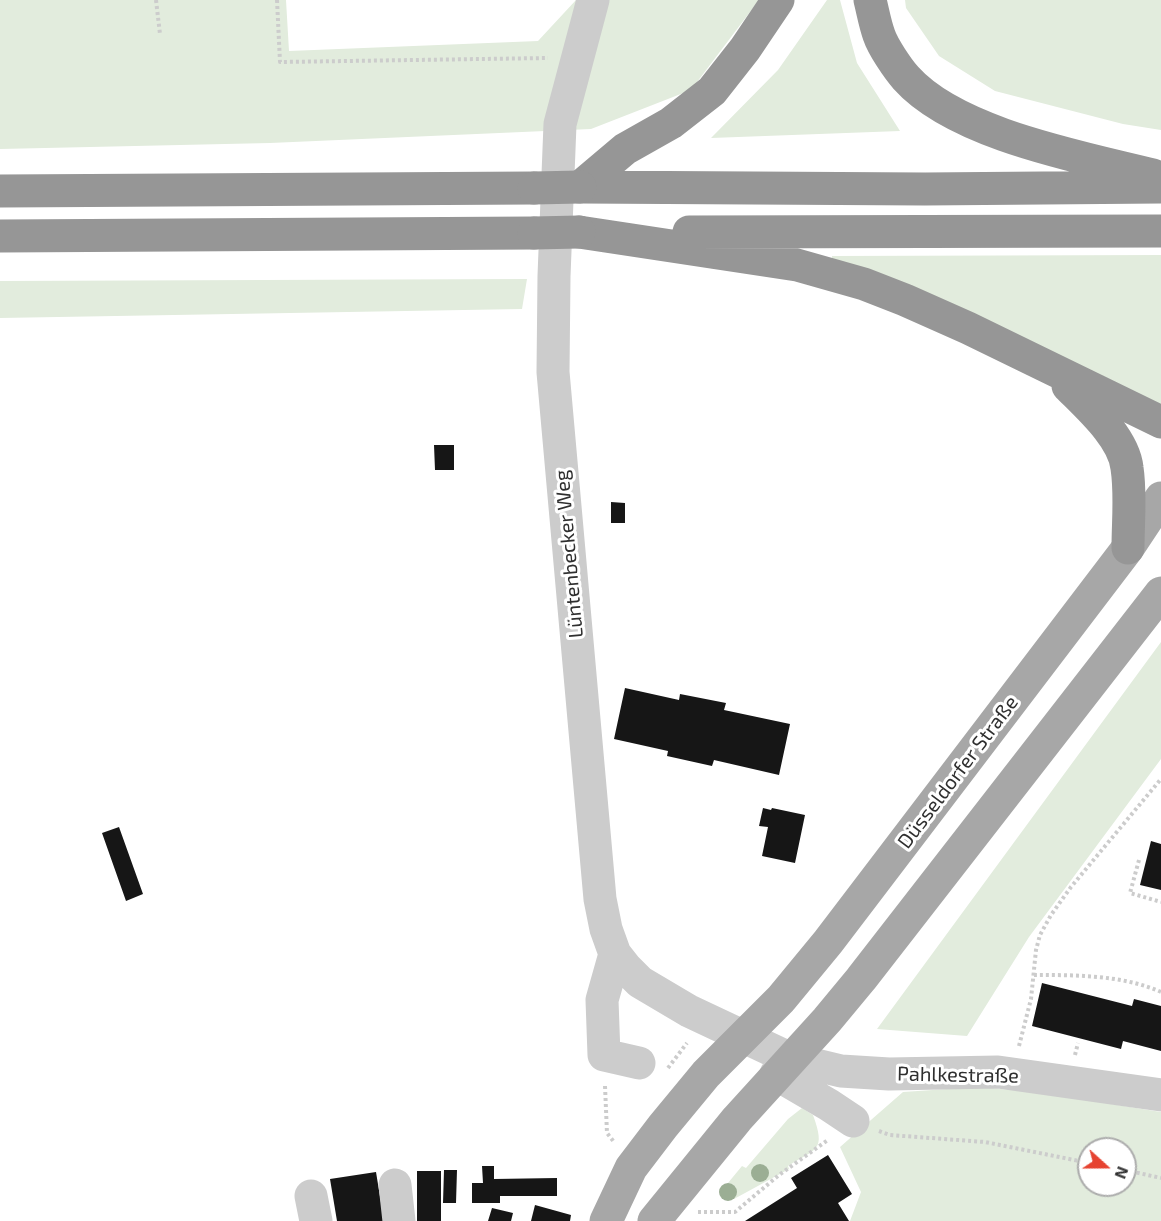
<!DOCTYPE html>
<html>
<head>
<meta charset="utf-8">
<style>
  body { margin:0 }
  #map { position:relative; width:1161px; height:1221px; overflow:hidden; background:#fff; font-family:"Exo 2",sans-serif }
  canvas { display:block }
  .north { position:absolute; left:1077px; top:1137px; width:60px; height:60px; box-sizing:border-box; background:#fff; border:2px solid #acacac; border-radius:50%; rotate:111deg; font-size:16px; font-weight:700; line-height:24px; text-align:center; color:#2f2f2f }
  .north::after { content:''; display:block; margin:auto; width:21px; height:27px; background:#e64331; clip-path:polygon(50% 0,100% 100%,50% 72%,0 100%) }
</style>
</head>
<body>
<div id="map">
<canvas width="1161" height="1221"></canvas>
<div class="north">N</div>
</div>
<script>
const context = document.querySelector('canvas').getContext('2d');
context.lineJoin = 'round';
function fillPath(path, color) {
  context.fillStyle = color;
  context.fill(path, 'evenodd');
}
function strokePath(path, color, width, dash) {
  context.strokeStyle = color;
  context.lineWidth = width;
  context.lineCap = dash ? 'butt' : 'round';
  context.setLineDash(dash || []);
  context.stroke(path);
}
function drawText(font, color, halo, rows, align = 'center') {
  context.font = font + ' "Exo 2",sans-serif';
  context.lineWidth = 6;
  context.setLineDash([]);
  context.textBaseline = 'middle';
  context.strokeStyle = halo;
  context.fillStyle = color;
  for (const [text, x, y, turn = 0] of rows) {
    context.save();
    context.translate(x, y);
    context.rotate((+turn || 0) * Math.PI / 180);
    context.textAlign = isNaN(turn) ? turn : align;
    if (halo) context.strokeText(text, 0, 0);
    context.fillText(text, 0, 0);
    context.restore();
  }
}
const green = new Path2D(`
  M0,0H286L289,51L538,41L576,0H759L691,90L591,129L270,143L0,149Z
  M827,0H840L857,63L900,131L711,138L778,70Z
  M905,0H1161V130L1123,124L995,91L939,56L906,8Z
  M1161,255V407L832,259V256Z
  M527,279L522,309L0,318V281Z
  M1161,642V759L1029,937L967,1036L877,1029Z
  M977,1087L1037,1092L1161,1112V1221H850L861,1192L840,1147L903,1092ZM1089,1149H1125V1185H1089Z
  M802,1108L813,1115C826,1151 817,1148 788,1166L789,1169L734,1199H727L723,1194V1189L742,1166L746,1168L788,1119Z`);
const building = new Path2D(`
  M434,445H454V470H435Z
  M611,502L625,503V523H611Z
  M625,688L679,700L680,694L726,703L724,710L790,724L779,775L714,760L712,766L667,756L668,751L614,739Z
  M763,808L771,810L772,808L805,815L795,863L762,856L768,827L759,826Z
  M119,827L143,894L126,901L102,833Z
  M1151,841L1161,844V890L1140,885Z
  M1042,983L1132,1006L1134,999L1161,1006V1051L1123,1041L1121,1049L1032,1026Z
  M828,1155L852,1194L838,1203L849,1221H745L797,1188L791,1178Z
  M482,1166H494V1179L557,1178V1196H500V1203H472V1183H483Z
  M444,1170H457L456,1203H443Z
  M417,1171H441V1221H417Z
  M376,1172L384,1221H337L330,1179Z
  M535,1205L571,1215L570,1221H531Z
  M492,1208L513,1213L511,1221H488Z`);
const path = new Path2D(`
  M156,0L160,34
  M277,0L280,62L548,58
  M1139,860L1130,893L1161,902
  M1034,975C1076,975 1123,975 1161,992
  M1019,1046L1031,999L1036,950L1040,935L1051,915L1071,887L1161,779
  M1075,1055L1078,1043
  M668,1068L687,1043
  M605,1086L607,1133L614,1142
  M879,1131L890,1135L985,1142L1089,1163
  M1125,1170L1161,1178
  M698,1212H735L779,1175L828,1140`);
const minor = new Path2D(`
  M593,0L560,124L554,276L553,372L600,899L606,929L615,954L626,968L640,982L689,1011L791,1059L841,1071L889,1074L998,1072L1161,1095
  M615,954L602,1000L604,1055L639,1063
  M776,1074L829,1105L853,1121
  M395,1185L399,1221
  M311,1196L316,1221`);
const major = new Path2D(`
  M606,1221L631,1168L663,1126L706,1074L781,999L828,942L1128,548L1161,498
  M654,1221L737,1119L827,1020L861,979L1161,593`);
const highway = new Path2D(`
  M870,0C873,12 875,24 879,35C883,47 898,69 906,78C956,134 1081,157 1153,175
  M580,187L925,189L1161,187
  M580,187L625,149L671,123L712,91L745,49L778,0
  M0,191L534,188
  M579,232L797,265L864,284L905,300L968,328L1161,422
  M689,232L1161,231
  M0,236L534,233
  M1068,386C1089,407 1124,438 1127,468C1131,494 1128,522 1128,548`);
const highwayBridge = new Path2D(`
  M534,188L580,187
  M534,233L579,232`);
const trees = [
  [760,1173],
  [728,1192]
];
const streetNames = [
  ["Lüntenbecker Weg",569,554,-95],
  ["Düsseldorfer Straße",958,772,-53],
  ["Pahlkestraße",958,1075,1]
];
fillPath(green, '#e2ecdd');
fillPath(building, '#161616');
strokePath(path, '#ccc', 4, [3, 3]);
strokePath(minor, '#ccc', 33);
strokePath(major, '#a7a7a7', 33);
strokePath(highway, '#969696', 33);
strokePath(highwayBridge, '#969696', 33);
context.fillStyle = '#9bae94';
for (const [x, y] of trees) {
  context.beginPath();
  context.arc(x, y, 9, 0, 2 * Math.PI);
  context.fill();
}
drawText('20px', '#2f2f2f', '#fff', streetNames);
</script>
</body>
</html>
